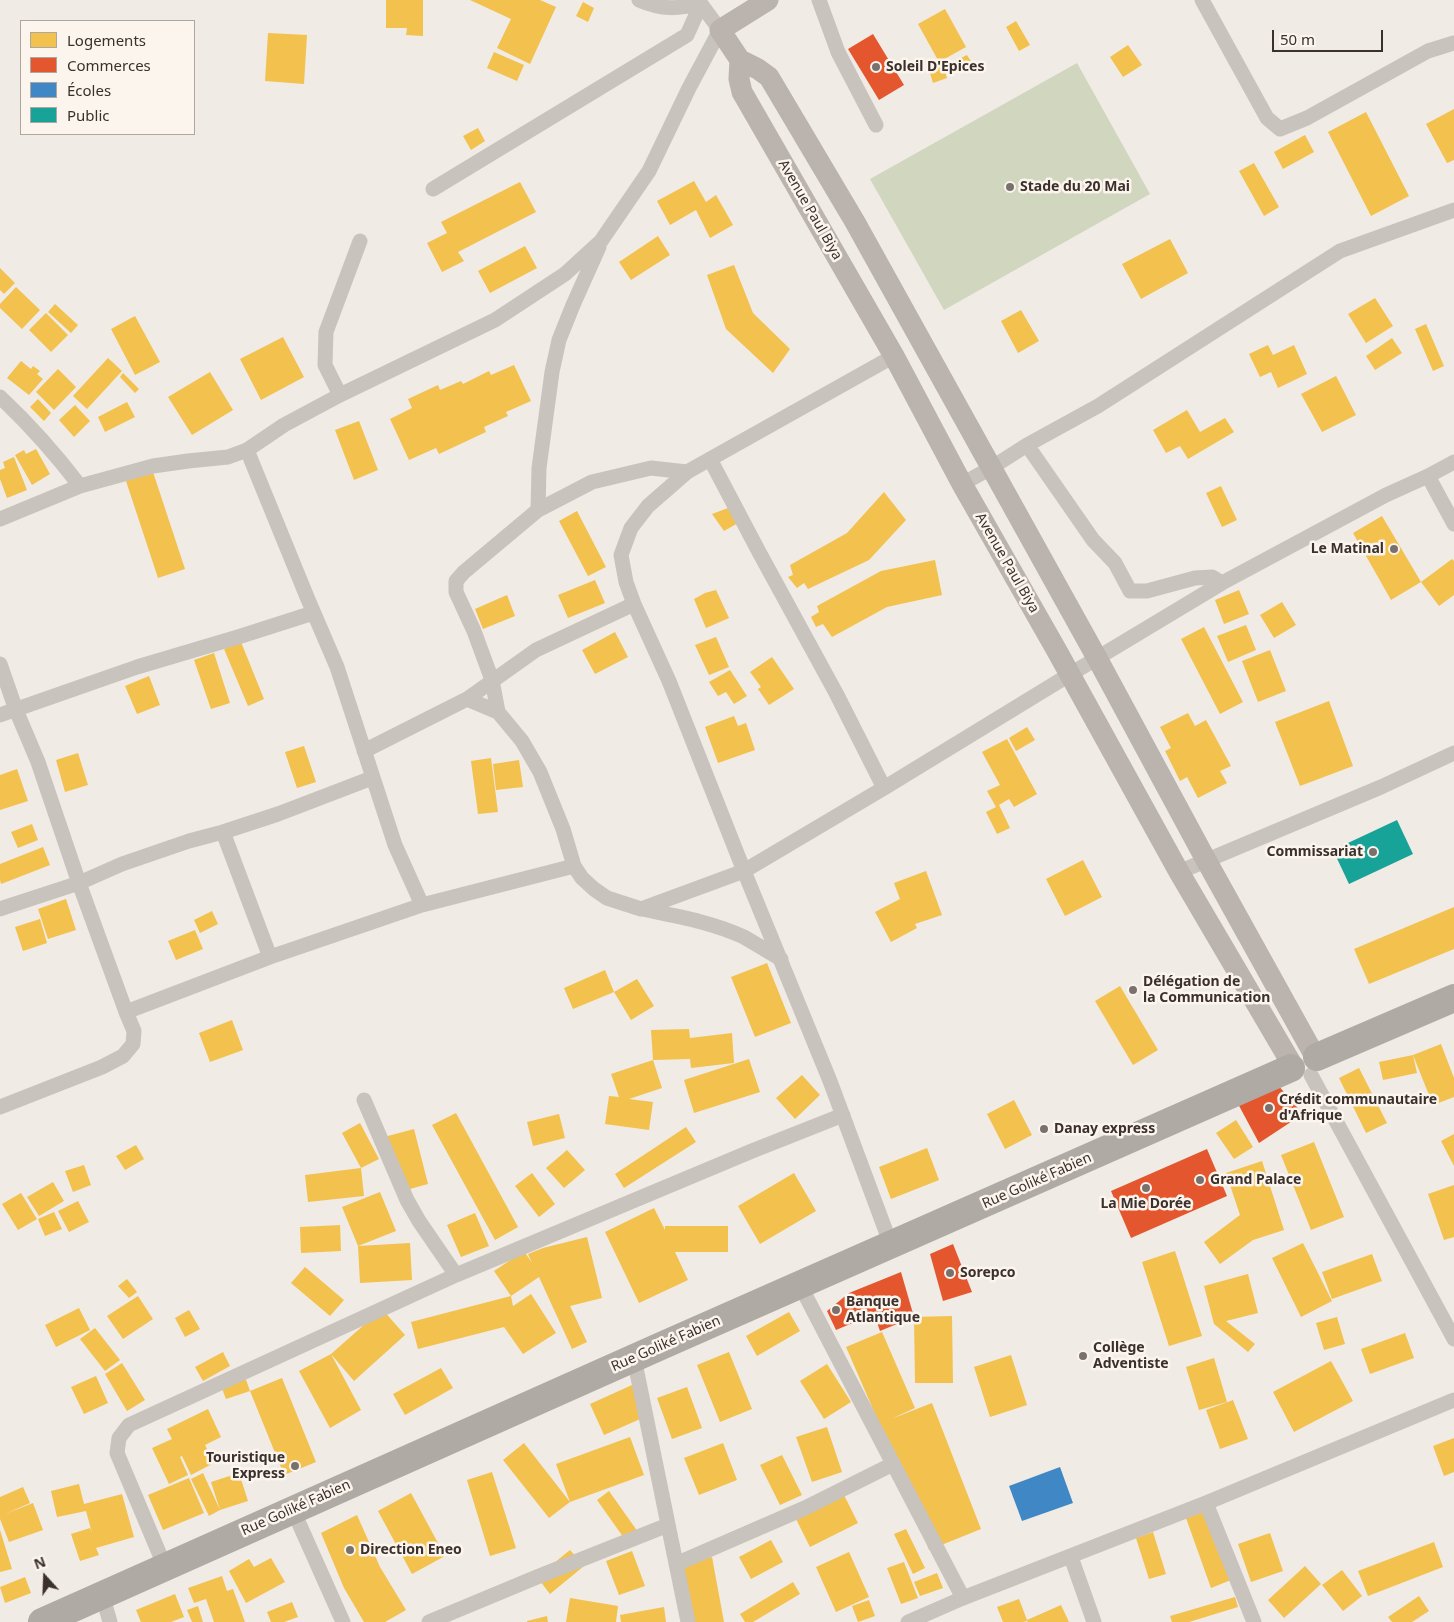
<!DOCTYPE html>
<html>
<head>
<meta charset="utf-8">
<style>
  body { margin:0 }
  #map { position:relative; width:1454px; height:1622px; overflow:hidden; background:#f0ebe5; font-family:"Noto Sans",sans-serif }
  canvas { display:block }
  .legend { position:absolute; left:20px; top:20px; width:175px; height:115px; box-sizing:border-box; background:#fbf5ee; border:1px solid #aea6a0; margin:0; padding:6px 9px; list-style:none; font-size:15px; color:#3b302b }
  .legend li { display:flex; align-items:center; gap:10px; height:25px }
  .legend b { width:25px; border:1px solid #aea6a0 }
  .north { position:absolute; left:20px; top:1552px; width:50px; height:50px; -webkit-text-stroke:4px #fbf5ee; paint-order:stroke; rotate:340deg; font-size:14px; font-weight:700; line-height:20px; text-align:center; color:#3b302b }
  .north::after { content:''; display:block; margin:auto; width:18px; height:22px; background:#3b302b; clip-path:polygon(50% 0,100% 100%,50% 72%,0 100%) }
  .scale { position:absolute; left:1272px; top:30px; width:111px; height:22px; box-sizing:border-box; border:2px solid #3b302b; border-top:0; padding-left:6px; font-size:15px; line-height:18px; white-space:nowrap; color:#3b302b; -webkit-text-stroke:4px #fbf5ee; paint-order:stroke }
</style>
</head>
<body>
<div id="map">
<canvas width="1454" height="1622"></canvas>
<ul class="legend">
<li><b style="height:14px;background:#f2c14e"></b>Logements</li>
<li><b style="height:14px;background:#e4572e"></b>Commerces</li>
<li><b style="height:14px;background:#3f88c5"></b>Écoles</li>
<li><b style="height:14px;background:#17a398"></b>Public</li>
</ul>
<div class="north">N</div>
<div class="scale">50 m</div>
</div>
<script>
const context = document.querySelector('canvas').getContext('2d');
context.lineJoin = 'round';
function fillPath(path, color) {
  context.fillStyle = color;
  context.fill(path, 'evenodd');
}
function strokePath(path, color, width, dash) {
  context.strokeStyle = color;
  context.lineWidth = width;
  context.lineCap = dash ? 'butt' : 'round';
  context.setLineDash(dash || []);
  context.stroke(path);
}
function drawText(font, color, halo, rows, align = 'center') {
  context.font = font + ' "Noto Sans",sans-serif';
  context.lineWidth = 5;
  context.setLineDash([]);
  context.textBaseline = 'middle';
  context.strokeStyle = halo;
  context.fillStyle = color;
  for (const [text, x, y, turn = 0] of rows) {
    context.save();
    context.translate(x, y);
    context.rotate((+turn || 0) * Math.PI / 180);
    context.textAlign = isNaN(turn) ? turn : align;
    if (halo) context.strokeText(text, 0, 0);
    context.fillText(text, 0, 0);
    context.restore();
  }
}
const green = new Path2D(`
  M1077,63L1150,194L944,310L870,179Z`);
const homes = new Path2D(`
  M386,0H423V36L406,35L407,28H386Z
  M470,0H540L556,7L530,64L497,48L511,19Z
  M583,2L594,8L588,22L576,16Z
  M945,9L966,47L939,62L918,24Z
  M1016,21L1030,45L1019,51L1006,27Z
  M268,33L307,35L304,84L265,81Z
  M1128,45L1142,65L1123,77L1110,57Z
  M494,52L524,65L517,81L487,68Z
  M967,55L972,63L952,73L947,65Z
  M943,65L947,78L933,83L929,70Z
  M1454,109V160L1447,163L1426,124Z
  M1366,112L1409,196L1371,216L1328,132Z
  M478,128L485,141L471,150L463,136Z
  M1305,135L1314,152L1283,169L1274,152Z
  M1254,163L1279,207L1264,216L1239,171Z
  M694,181L706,202L716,195L733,225L710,238L696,210L670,225L657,201Z
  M520,182L536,212L458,252L464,261L442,272L427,243L447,233L441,222Z
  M658,236L670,255L631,280L619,262Z
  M1170,239L1188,273L1141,299L1122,264Z
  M525,246L537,268L490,293L478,271Z
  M734,265L753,313L790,349L773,373L726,329L707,275Z
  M0,268L15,283L4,294L0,290Z
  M16,287L40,310L22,329L0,308V304Z
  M1375,298L1393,326L1366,343L1348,314Z
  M55,304L78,325L71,333L48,312Z
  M1021,310L1039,341L1018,353L1001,321Z
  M46,313L68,335L51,352L29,330Z
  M135,316L160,362L135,375L111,329Z
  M1426,324L1444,366L1433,371L1415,329Z
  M283,337L304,377L261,400L240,359Z
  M1392,338L1402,353L1375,370L1366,356Z
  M1268,345L1273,355L1294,345L1307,374L1278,388L1271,372L1260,377L1249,354Z
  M108,358L122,371L87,409L73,396Z
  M21,361L31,369L33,366L40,371L37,374L43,379L29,395L7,378Z
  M514,365L531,401L506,412L508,416L484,427L486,432L439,454L436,448L409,460L390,419L412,408L408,399L438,385L440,390L461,381L463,384L489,371L491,375Z
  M58,369L76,387L54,410L36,392Z
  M210,372L233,410L192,435L168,397Z
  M123,373L139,389L135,393L120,377Z
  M1336,376L1356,415L1322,432L1301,394Z
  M38,399L51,413L44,421L30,407Z
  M127,402L135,417L105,432L98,417Z
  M75,405L90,421L74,437L59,420Z
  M1187,410L1200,432L1225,418L1234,432L1188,459L1180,446L1166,453L1153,430Z
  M359,421L378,470L354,480L335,430Z
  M36,449L50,474L32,485L15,455L24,450L26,454Z
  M14,457L27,490L7,498L0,479V470L5,468L3,462Z
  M153,472L185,569L158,578L126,481Z
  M1221,486L1237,520L1222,527L1206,493Z
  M884,492L906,520L869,560L808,589L804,583L797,588L788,577L793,575L790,565L847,533Z
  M728,508L738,523L724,531L712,514Z
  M577,511L606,567L588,576L559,521Z
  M1382,516L1421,582L1452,559L1454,561V595L1439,606L1421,582L1391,600L1353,533Z
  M935,560L942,595L887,607L832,637L823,624L816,627L811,617L819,612L817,606L881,571Z
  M595,580L605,603L568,618L558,595Z
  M716,590L729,618L706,628L694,599L705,593Z
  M1239,590L1249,614L1224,624L1215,600Z
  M507,595L515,616L483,629L475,609Z
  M1282,602L1296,625L1274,638L1260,615Z
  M1246,625L1256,650L1228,662L1217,636Z
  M1204,627L1243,702L1220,714L1181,639Z
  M615,632L628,657L595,674L582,650Z
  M716,637L729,667L709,675L695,645Z
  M241,642L264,699L248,706L224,649Z
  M1270,650L1286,691L1258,702L1242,661Z
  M214,653L230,703L211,709L194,660Z
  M772,657L794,689L769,705L758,689L761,687L750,672Z
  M730,670L747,696L734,704L726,692L718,696L709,682Z
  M149,676L160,705L137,714L125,686Z
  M1329,701L1353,766L1300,786L1275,722Z
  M1188,713L1195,726L1206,720L1231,766L1220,771L1227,783L1198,798L1187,777L1180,781L1165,751L1171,748L1160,727Z
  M734,716L738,726L746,723L755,750L718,763L705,727Z
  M1027,727L1035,740L1016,751L1009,738Z
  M1007,739L1037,794L1014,807L1009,799L999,805L1010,828L997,834L986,812L996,807L987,791L1000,785L982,752Z
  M304,746L316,782L297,788L285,752Z
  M78,753L88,785L65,792L56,760Z
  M491,758L498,812L478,814L471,761Z
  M519,760L523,787L496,790L493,764Z
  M17,769L28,801L0,810V775Z
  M32,824L38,840L18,848L11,832Z
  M43,847L50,865L1,884L0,880V864Z
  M1083,860L1102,897L1065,916L1046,879Z
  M926,871L942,915L915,924L917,928L891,942L875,912L900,899L894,883Z
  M66,899L76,930L48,939L38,909Z
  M1454,907V949L1369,984L1354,949Z
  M212,911L218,924L200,933L194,920Z
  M40,919L47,943L23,951L15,927Z
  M195,930L203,949L176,960L168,941Z
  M767,963L791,1023L755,1037L731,977Z
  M605,970L614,992L573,1009L564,988Z
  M637,979L654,1006L631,1020L614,992Z
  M1120,986L1158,1050L1133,1065L1095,1001Z
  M232,1020L243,1050L210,1062L199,1033Z
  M689,1029L690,1038L732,1033L734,1063L691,1068L690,1059L653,1060L651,1030Z
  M1441,1044L1454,1078V1097L1433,1105L1413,1055Z
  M1413,1055L1417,1073L1383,1080L1379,1062Z
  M749,1059L760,1092L694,1113L684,1080Z
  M653,1060L662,1088L629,1099L653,1102L649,1130L605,1124L609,1096L619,1097L611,1074Z
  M1359,1068L1387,1123L1366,1133L1339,1078Z
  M802,1075L820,1095L795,1119L776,1098Z
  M1014,1100L1032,1135L1005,1149L987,1114Z
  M456,1113L518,1227L495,1240L432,1125Z
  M559,1114L565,1138L533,1146L527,1122Z
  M1236,1120L1253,1147L1234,1159L1216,1133Z
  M360,1123L379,1159L361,1168L342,1133Z
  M686,1127L696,1142L624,1188L615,1174Z
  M414,1129L428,1184L399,1192L384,1137Z
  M1454,1134V1166L1441,1141Z
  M1314,1142L1344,1217L1311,1230L1281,1155Z
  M136,1145L144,1159L125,1170L116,1156Z
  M927,1148L939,1180L891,1199L879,1167Z
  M567,1150L585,1170L564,1188L546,1168Z
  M1262,1161L1284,1230L1253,1240L1220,1264L1204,1242L1240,1215L1226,1173Z
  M84,1165L91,1185L73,1192L65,1171Z
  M361,1168L364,1196L308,1202L305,1175Z
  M532,1173L555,1204L539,1217L515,1186Z
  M794,1173L816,1211L760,1244L738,1206Z
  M53,1182L64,1201L39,1216L27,1197Z
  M1454,1185V1237L1444,1240L1428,1194Z
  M380,1192L396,1231L358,1246L342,1207Z
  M21,1193L37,1219L18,1230L2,1204Z
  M78,1201L89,1222L69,1232L58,1211Z
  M654,1208L665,1230V1226H728V1252H675L688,1280L639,1303L605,1232Z
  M54,1212L62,1229L45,1236L38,1219Z
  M475,1213L489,1246L461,1257L447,1225Z
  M340,1225L341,1251L301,1253L300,1227Z
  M587,1237L602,1298L570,1306L587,1342L572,1349L539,1277L511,1296L494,1271L524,1251L532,1263L528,1254L543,1248Z
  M410,1243L412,1280L360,1283L358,1246Z
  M1303,1243L1332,1301L1301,1317L1272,1258Z
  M1175,1251L1202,1336L1169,1346L1142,1262Z
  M1372,1254L1382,1281L1332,1299L1322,1272Z
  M305,1267L344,1300L330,1316L291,1283Z
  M1248,1274L1258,1313L1226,1321L1255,1344L1248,1352L1214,1324L1204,1286Z
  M127,1279L137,1292L129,1298L118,1286Z
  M531,1294L556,1333L523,1354L504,1327L418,1349L411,1322L511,1296L513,1306Z
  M138,1296L153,1319L123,1339L107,1316Z
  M79,1308L90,1330L56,1347L45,1325Z
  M382,1309L405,1335L354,1381L331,1354L361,1410L330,1428L299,1371L331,1354Z
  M189,1310L200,1329L185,1337L175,1318Z
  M789,1312L800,1331L757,1356L746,1336Z
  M952,1316L953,1383H915L914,1317Z
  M1337,1317L1345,1344L1324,1350L1316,1323Z
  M95,1328L120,1360L105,1371L80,1339Z
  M882,1332L915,1408L891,1419L932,1403L981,1529L929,1550L879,1423L846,1347Z
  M1405,1333L1414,1358L1370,1374L1361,1349Z
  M223,1352L230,1366L203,1381L195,1367Z
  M729,1352L752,1409L720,1422L697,1365Z
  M1011,1355L1027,1405L990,1417L974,1367Z
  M1214,1358L1227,1402L1199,1410L1186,1367Z
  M1331,1361L1353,1401L1294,1432L1273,1392Z
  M122,1363L145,1400L127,1411L105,1374Z
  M827,1364L851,1402L824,1419L800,1381Z
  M441,1368L453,1388L405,1415L393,1394Z
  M96,1376L108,1403L84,1414L71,1387Z
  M245,1377L250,1391L226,1399L221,1386Z
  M282,1378L316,1462L284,1475L250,1391Z
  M632,1385L647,1416L604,1435L590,1404Z
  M687,1387L702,1428L672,1439L657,1398Z
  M1233,1400L1248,1439L1220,1449L1206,1410Z
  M208,1409L221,1437L205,1445L214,1463L191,1475L182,1456L180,1457L188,1475L169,1484L152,1448L172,1439L167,1429Z
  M827,1427L842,1472L812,1482L796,1437Z
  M630,1437L644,1475L570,1502L549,1518L503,1460L524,1443L570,1502L556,1464Z
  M1454,1438V1472L1444,1476L1433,1446Z
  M723,1443L737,1480L699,1495L684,1458Z
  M782,1455L802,1495L780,1505L760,1465Z
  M492,1472L516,1548L490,1556L467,1480Z
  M203,1473L220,1510L209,1516L191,1479Z
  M239,1473L248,1501L220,1510L211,1482Z
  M189,1478L204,1513L163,1530L148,1495Z
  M79,1484L84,1504L122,1494L134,1537L96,1548L99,1555L80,1561L71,1534L90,1528L92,1533L86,1511L57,1517L51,1491Z
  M23,1487L30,1503L5,1514L33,1503L43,1530L9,1542L0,1519V1497Z
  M609,1491L638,1532L626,1541L597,1500Z
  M411,1493L445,1556L412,1574L378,1511Z
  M843,1493L858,1523L810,1547L795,1517Z
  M1206,1511L1231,1580L1211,1588L1186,1518Z
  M357,1515L380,1567L406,1610L385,1622H364L344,1588L321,1533Z
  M906,1529L925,1568L913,1574L894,1534Z
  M0,1530L12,1569L0,1572Z
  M1153,1532L1166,1574L1149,1579L1136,1538Z
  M1270,1533L1283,1571L1251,1582L1238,1544Z
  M771,1540L783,1562L751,1579L739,1557Z
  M1434,1542L1443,1567L1368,1596L1358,1571Z
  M570,1550L584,1566L550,1594L537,1577Z
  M632,1551L645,1586L619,1595L606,1561Z
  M849,1552L869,1597L836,1612L816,1567Z
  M712,1557L724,1622H687L676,1564Z
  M271,1558L285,1582L246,1603L229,1571L249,1559L254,1567Z
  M904,1562L918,1598L901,1604L887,1568Z
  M1305,1566L1321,1584L1284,1618L1268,1600Z
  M1342,1570L1362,1596L1343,1611L1322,1585Z
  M937,1573L943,1588L920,1596L914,1582Z
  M222,1576L227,1591L233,1589L245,1622H214L206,1599L194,1603L188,1588Z
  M25,1577L31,1593L5,1603L0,1587Z
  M793,1582L800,1594L753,1622H745L740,1614Z
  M175,1594L184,1617L171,1622H141L136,1610Z
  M1419,1596L1429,1611L1412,1622H1392L1388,1617Z
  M1235,1597L1238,1607L1189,1622H1172L1170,1616Z
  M570,1598L618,1606L616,1622H566Z
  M1019,1599L1027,1620L1061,1605L1069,1622H1028L1027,1621L1023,1622H1003L997,1607Z
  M869,1600L875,1616L858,1622L852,1606Z
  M292,1602L298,1617L284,1622H271L267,1612Z
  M198,1606L203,1622H192L187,1610Z
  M664,1607L666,1622H621L620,1615Z
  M547,1616L548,1622H527V1621Z`);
const shops = new Path2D(`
  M873,34L904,85L879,100L848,49Z
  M1277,1084L1303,1114L1259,1143L1237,1102Z
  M1207,1149L1227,1196L1131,1238L1111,1191Z
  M953,1244L972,1292L943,1301L930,1254Z
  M901,1272L914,1317L880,1331L874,1314L836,1330L827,1311L849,1293Z`);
const schools = new Path2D(`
  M1060,1467L1073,1503L1022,1521L1009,1486Z`);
const public = new Path2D(`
  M1397,820L1413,854L1349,884L1333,850Z`);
const street = new Path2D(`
  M639,0C663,10 676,9 701,4
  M819,0L838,52L876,125
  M1202,0L1267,118L1280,129L1307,118L1428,51L1454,43
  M433,189L687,35L701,4
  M894,356L687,472L648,506L631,528L621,555L626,582L634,604L669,681L744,871L884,788L1069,675L1222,583L1386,495L1428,476L1454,462
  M340,395L325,365L326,332L360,241
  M0,397C31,426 54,452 80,486
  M1027,445L1093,540L1115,563L1130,591H1147L1195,578L1212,577L1222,583
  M247,450L307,597L337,667L395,845L422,905
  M710,459L759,552L836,693L884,788
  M1428,476L1454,524
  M962,484L991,468L1027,445L1098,406L1340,251L1454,210
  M538,510L539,468L552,372L559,340L573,305L599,247
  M0,519L80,486L153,466L188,461L228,457L247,450L284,425L340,395L495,320L565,274L601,241L649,171L689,88L720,30L698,0
  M0,664L16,710L38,762L79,883L126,1012L270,957L422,905L574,866L582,878L594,889L607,898L641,909L744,871L830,1081L891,1245
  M467,699L498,712L522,741L540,772L563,829L574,866
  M498,712L492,680L474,631L456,592V581L464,572L538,510L592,482L651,468L687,472
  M0,715L137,667L238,637L313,613
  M364,751L467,699L536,650L634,604
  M223,832L270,957
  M1179,872L1381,787L1454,753
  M0,909L79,883L122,864L189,841L223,832L278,814L372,778
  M642,909C676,916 712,922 744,937C756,944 769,952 781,959
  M1311,1075L1454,1339
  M364,1100L407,1200L419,1221L456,1275
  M0,1107L102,1067L123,1056L133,1044L134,1031L126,1012
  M800,1285L963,1598
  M634,1358L688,1622
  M1206,1503L1254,1622
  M293,1510L343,1622
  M1071,1557L1094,1622
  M676,1564L805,1508L893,1464
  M165,1567L117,1453L119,1438L129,1425L456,1275L752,1151L843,1115
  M102,1594L110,1622
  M429,1622L537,1577L668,1525
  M908,1622L963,1598L1206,1503L1454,1400`);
const secondary = new Path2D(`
  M768,0L720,30L740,60L758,69L769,77L855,222L1097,658L1206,860L1312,1051
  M740,60L739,79L742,92L894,356L962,484L1057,651L1179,872L1290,1061`);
const highway = new Path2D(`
  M1317,1057L1454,998
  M42,1622L661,1346L1291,1068`);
const markers = [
  [876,67,5,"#7a716c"],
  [1010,187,5,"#7a716c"],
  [1394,549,5,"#7a716c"],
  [1373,852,5,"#7a716c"],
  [1133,990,5,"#7a716c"],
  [1269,1108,5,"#7a716c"],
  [1044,1129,5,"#7a716c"],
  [1200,1180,5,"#7a716c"],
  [1146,1188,5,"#7a716c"],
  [950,1273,5,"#7a716c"],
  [836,1310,5,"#7a716c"],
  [1083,1356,5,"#7a716c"],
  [295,1466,5,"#7a716c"],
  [350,1550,5,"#7a716c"]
];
const poiNames = [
  ["Soleil D'Epices",886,67],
  ["Stade du 20 Mai",1020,187],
  ["Le Matinal",1384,549,"right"],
  ["Commissariat",1363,852,"right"],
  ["Délégation de",1143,982],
  ["la Communication",1143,998],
  ["Crédit communautaire",1279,1100],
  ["d'Afrique",1279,1116],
  ["Danay express",1054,1129],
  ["Grand Palace",1210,1180],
  ["La Mie Dorée",1146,1204,"center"],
  ["Sorepco",960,1273],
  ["Banque",846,1302],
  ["Atlantique",846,1318],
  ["Collège",1093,1348],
  ["Adventiste",1093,1364],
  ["Touristique",285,1458,"right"],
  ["Express",285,1474,"right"],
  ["Direction Eneo",360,1550]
];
const streetNames = [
  ["Avenue Paul Biya",810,210,60],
  ["Avenue Paul Biya",1007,563,60],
  ["Rue Goliké Fabien",1037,1181,-24],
  ["Rue Goliké Fabien",666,1344,-24],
  ["Rue Goliké Fabien",296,1508,-24]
];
fillPath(green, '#d1d6bf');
fillPath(homes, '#f2c14e');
fillPath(shops, '#e4572e');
fillPath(schools, '#3f88c5');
fillPath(public, '#17a398');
strokePath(street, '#c9c3be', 15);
strokePath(secondary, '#bab3ae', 21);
strokePath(highway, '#afaaa4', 28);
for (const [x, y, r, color] of markers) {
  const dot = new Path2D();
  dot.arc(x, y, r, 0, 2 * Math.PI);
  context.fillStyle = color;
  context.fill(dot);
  strokePath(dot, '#fbf5ee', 2);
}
drawText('bold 14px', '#3b302b', '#fbf5ee', poiNames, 'left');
drawText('14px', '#3b302b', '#fbf5ee', streetNames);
</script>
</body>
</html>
